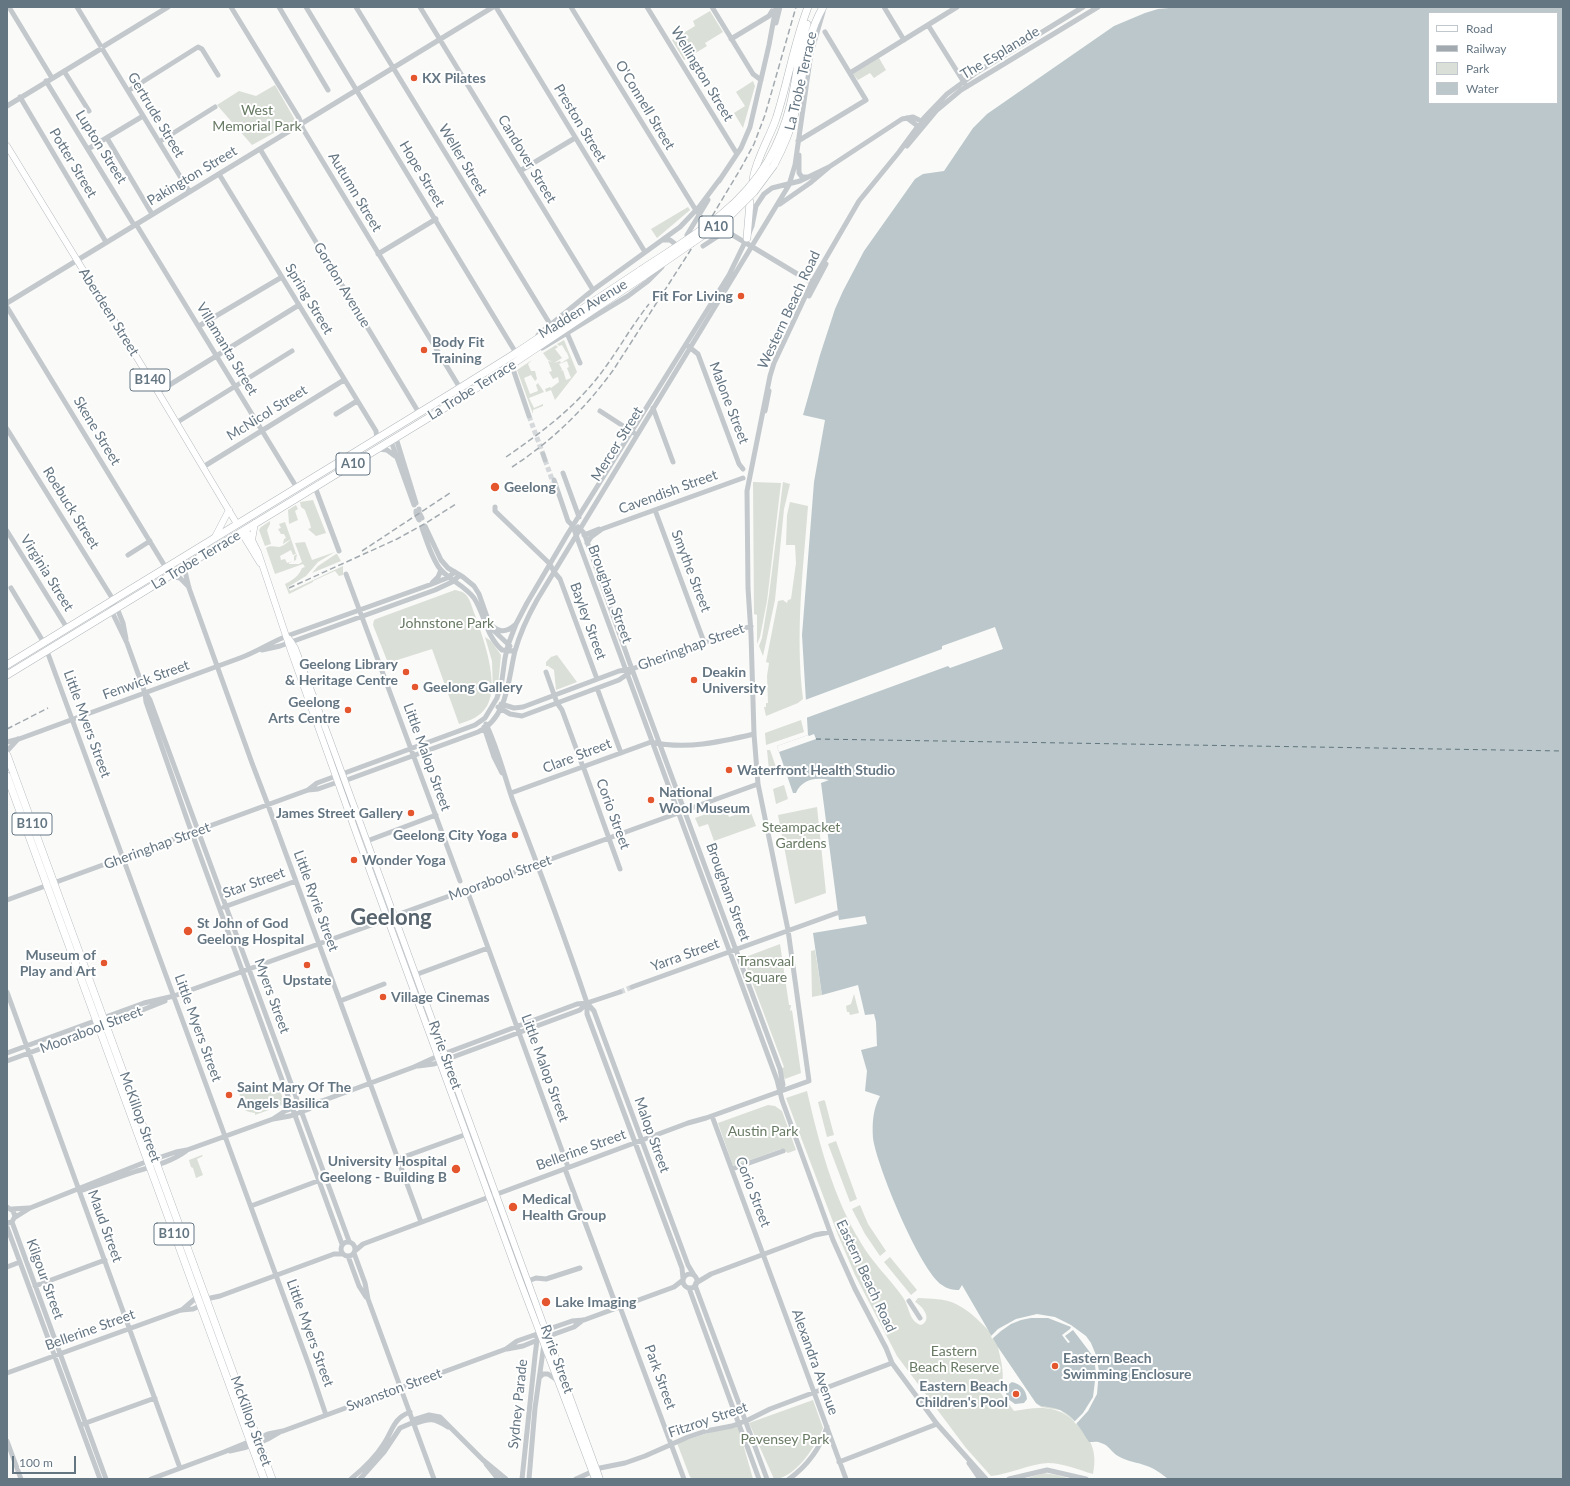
<!DOCTYPE html>
<html>
<head>
<meta charset="utf-8">
<style>
  body { margin:0 }
  #map { position:relative; width:1570px; height:1486px; overflow:hidden; background:#fafaf8; font-family:Lato,sans-serif }
  canvas { display:block }
  .frame { position:absolute; inset:0; border:8px solid #657683; pointer-events:none }
  .legend { position:absolute; left:1428px; top:12px; width:130px; height:92px; box-sizing:border-box; background:#fff; border:1px solid #c1c8cd; margin:0; padding:5px 7px; list-style:none; font-size:12px; color:#657683 }
  .legend li { display:flex; align-items:center; gap:8px; height:20px }
  .legend b { width:20px; border:1px solid #c1c8cd }
  .scale { position:absolute; left:12px; top:1456px; width:64px; height:18px; box-sizing:border-box; border:2px solid #657683; border-top:0; padding-left:5px; font-size:12px; line-height:14px; white-space:nowrap; color:#657683; -webkit-text-stroke:3px #fff; paint-order:stroke }
</style>
</head>
<body>
<div id="map">
<canvas width="1570" height="1486"></canvas>
<div class="frame"></div>
<ul class="legend">
<li><b style="height:5px;background:#fff"></b>Road</li>
<li><b style="height:5px;background:#a2aab0"></b>Railway</li>
<li><b style="height:11px;background:#dadfd7"></b>Park</li>
<li><b style="height:11px;background:#bbc7cb"></b>Water</li>
</ul>
<div class="scale">100 m</div>
</div>
<script>
const context = document.querySelector('canvas').getContext('2d');
context.lineJoin = 'round';
function fillPath(path, color) {
  context.fillStyle = color;
  context.fill(path, 'evenodd');
}
function strokePath(path, color, width, dash) {
  context.strokeStyle = color;
  context.lineWidth = width;
  context.lineCap = dash ? 'butt' : 'round';
  context.setLineDash(dash || []);
  context.stroke(path);
}
function drawText(font, color, halo, rows, align = 'center') {
  context.font = font + ' Lato,sans-serif';
  context.lineWidth = 4;
  context.setLineDash([]);
  context.textBaseline = 'middle';
  context.strokeStyle = halo;
  context.fillStyle = color;
  for (const [text, x, y, turn = 0] of rows) {
    context.save();
    context.translate(x, y);
    context.rotate((+turn || 0) * Math.PI / 180);
    context.textAlign = isNaN(turn) ? turn : align;
    if (halo) context.strokeText(text, 0, 0);
    context.fillText(text, 0, 0);
    context.restore();
  }
}
const green = new Path2D(`
  M710,11L723,32L705,43L707,46L684,60L672,40L695,26L693,21Z
  M879,58L886,70L874,78L870,73L858,80L853,74Z
  M753,81L755,86L743,128L734,113L745,106L736,92Z
  M275,85L295,120L294,122L252,145L217,105L239,91L256,96Z
  M688,207L690,210L657,238L651,229Z
  M564,340L577,372L555,400L551,390L546,392L545,389L550,387L551,388L559,382L558,377L553,379L549,372L552,371L548,361L553,362L548,360L543,353L556,345L558,347L555,349L562,358L554,363L560,361L561,363L569,358L567,353L566,352L562,345L559,346L557,344ZM567,361L569,367L567,368L571,378L566,380L563,370L561,371L562,369L559,364Z
  M532,360L528,364L531,371H535L537,379L535,381L531,375L524,378L530,394L538,391L536,385L538,383L544,392L529,398L534,408L543,404V406L533,410V414L517,370Z
  M753,482L781,483L767,601L760,637L757,644V615L754,614Z
  M783,482L790,484L784,509L775,600L763,656L759,646L762,638L769,595Z
  M313,500L326,533L316,536L308,529L311,528C310,521 307,517 305,510L301,507L300,502Z
  M790,502L808,506C803,571 795,634 803,699L798,703L766,716L764,707H766V703H768L767,676L769,663L766,662L778,601L783,600L787,603L788,600L791,599L796,563L795,545H786L787,515Z
  M296,505L298,509L295,511L298,520L289,524L288,510Z
  M270,521V524L267,530L271,544L265,546L259,530L261,527Z
  M285,522L291,539L283,544L284,539L286,538L284,534H281L278,529L281,528L279,524Z
  M291,539L296,554L293,555L291,550L280,556L281,560L285,559L287,563L294,561V556L297,554L296,560L289,563V564H299L302,562L295,543L305,542L312,560L335,552L318,562L306,576L288,587L290,591L343,566V575L339,576L335,571L313,581V582L289,594L285,584C293,580 299,576 302,568L305,567L303,564L275,574L266,548C271,545 273,547 279,547C284,546 288,542 291,539Z
  M336,554H337L341,561L312,573L318,566Z
  M455,590C458,591 461,591 464,593C470,597 472,608 475,615C483,637 500,684 487,706C480,717 471,720 459,724L432,649L388,663L373,625L374,620L376,619Z
  M485,637L491,641L501,655L498,686L495,693L493,692L492,661Z
  M557,655L577,682L556,690L554,670L548,666H546V662L551,657Z
  M801,720L804,732L766,745L765,733Z
  M767,750H770L776,767L769,770Z
  M784,785L788,799L776,804L773,789Z
  M725,807L729,817L750,810L756,826L714,841L708,824L699,827L695,818Z
  M817,807L826,893L795,904L778,815Z
  M780,944L789,1005H791L790,1011L792,1010L801,1073L785,1079L781,1069L784,1067L743,958Z
  M815,950L822,995L812,997L811,951Z
  M854,994L859,1013L850,1015L849,1012H847L846,1006L851,1004Z
  M251,1083V1091L255,1093C263,1091 271,1091 279,1088L285,1104L255,1115V1113C251,1112 248,1112 245,1110C241,1105 237,1092 242,1087C244,1085 249,1084 251,1083Z
  M807,1091C819,1143 833,1197 861,1243C872,1262 889,1278 902,1296C910,1306 908,1321 921,1325C933,1320 923,1306 915,1302L918,1298C931,1299 944,1298 956,1304C977,1315 988,1331 1004,1347C1028,1372 1052,1397 1076,1422L1060,1410L1041,1407L1036,1403L998,1347C1001,1362 1006,1376 1000,1392L1014,1411C1027,1409 1041,1406 1055,1410C1071,1414 1093,1437 1094,1455C1095,1461 1094,1468 1093,1474C1079,1470 1063,1463 1048,1463C1029,1464 1010,1474 991,1476L966,1448L897,1356L855,1275L838,1235L786,1098Z
  M824,1100L825,1101L834,1135L827,1137L818,1102Z
  M768,1105L775,1106L782,1111L796,1150L788,1153L781,1149L733,1166L718,1123Z
  M836,1141L857,1199L850,1202L828,1144Z
  M202,1155L203,1156L197,1159L203,1175L196,1178L193,1168L191,1167L189,1160Z
  M860,1205L868,1224L886,1251L880,1256L865,1234L852,1209Z
  M890,1257L917,1290L911,1295L884,1262Z
  M813,1400L823,1428C816,1446 795,1479 774,1479L749,1423Z
  M738,1426L753,1479H693L690,1477L677,1443L711,1432Z
  M1044,1473L1057,1475L1071,1479H1024Z`);
const water = new Path2D(`
  M1180,7H1563V1479H1168C1162,1474 1154,1468 1147,1466C1137,1462 1128,1462 1118,1456C1111,1452 1109,1445 1101,1443C1098,1441 1093,1442 1089,1442C1080,1428 1072,1412 1054,1408C1046,1406 1042,1408 1036,1403L998,1347L962,1285L959,1290C953,1290 947,1289 942,1285C920,1271 876,1164 873,1138C872,1123 873,1109 880,1096L865,1091L867,1071L861,1050L877,1046L876,1022L874,1014L865,1015L858,985L822,995L813,933L867,924L865,916L839,920L821,783L829,780C816,777 802,779 796,793H793L777,746L808,735L802,635L814,482L825,420L803,415L820,355L835,309L843,291L864,251L915,179L923,174L944,171L973,128L987,114L1114,26L1145,13L1158,9ZM1429,13H1557V103H1429Z
  M1012,1382C1021,1384 1026,1390 1027,1399L1024,1403L1015,1404L1008,1399C1005,1393 1005,1386 1012,1382Z`);
const pier = new Path2D(`
  M995,627L1003,649L950,668L948,666L806,718L805,700L942,649V646Z
  M814,734L816,739L779,752L777,746L808,735L809,736Z
  M1037,1314L1055,1317L1071,1325L1086,1336L1091,1343L1096,1355L1099,1371L1097,1394L1088,1411L1076,1424L1074,1422L1083,1413L1093,1397L1096,1373L1094,1358L1084,1364L1079,1357L1080,1356L1085,1361L1092,1355L1073,1330L1065,1336L1070,1342L1068,1343L1062,1335L1070,1329L1071,1327L1048,1318H1031L1021,1320L1011,1324L1001,1331L992,1339L991,1336L998,1329L1016,1319Z`);
const ferry = new Path2D(`
  M816,739L1563,751`);
const minorTunnel = new Path2D(`
  M529,416L543,454
  M545,460L553,482
  M620,992L632,987`);
const minor = new Path2D(`
  M9,7L52,78
  M77,7L100,45
  M231,7L299,118L303,129L460,388
  M279,7L328,90
  M306,7L516,353
  M356,7L550,324
  M420,7L593,290
  M496,7L645,252
  M571,7L697,212
  M647,7L737,154
  M712,7L753,74L761,80
  M884,7L904,40
  M776,23L780,7
  M928,25L965,84
  M731,39L769,16L772,11
  M104,46L168,7
  M103,50L189,191
  M64,71L89,111
  M850,73L957,7
  M46,81L134,225
  M128,91L198,47L202,49L218,75
  M20,97L106,242
  M7,106L99,50
  M907,118L919,127
  M107,138L152,214
  M798,141L866,100L825,32
  M159,142L215,107
  M907,146L937,110L961,90L1098,7
  M88,149L143,116
  M260,149L419,413
  M799,155V173L802,177H808
  M520,171L575,138
  M219,174L376,431L377,439
  M719,181L741,148L750,127L769,45L776,7
  M780,204L810,183L829,167L902,119L913,117L923,122
  M136,224L297,488
  M687,235L708,200
  M663,240H670L674,243
  M703,246L726,231L814,284
  M378,254L436,219
  M809,296L826,264
  M7,303L493,7
  M7,307L166,568
  M199,326L282,277
  M567,333L580,363
  M538,335L593,290L680,227L699,207L720,179
  M688,346L698,354L739,464L743,469
  M542,348L628,296L648,281L662,267
  M515,364L512,366L529,416
  M158,392L299,305
  M653,408L673,462
  M600,411L634,433
  M765,411L769,391
  M336,414L357,401
  M176,423L292,351
  M7,429L114,601L123,623L126,639
  M396,438L416,503
  M391,441L414,505
  M378,449L387,450L395,456
  M543,454L545,460
  M203,467L344,380
  M563,473L579,517
  M554,480L568,521L573,526L576,535L777,1080L782,1100L833,1240L855,1289L886,1348L892,1363L937,1424L986,1479
  M315,487L339,551
  M495,507V511L550,564L554,572L560,579L597,679
  M419,509V511
  M655,510L704,642
  M416,511V513
  M420,514L422,518
  M417,516L419,520
  M425,526L441,560L448,568L463,577L474,586L479,594L491,628L510,646
  M578,527L584,533L629,661L780,1069L783,1085L780,1091
  M422,528C427,541 432,560 441,570C451,581 465,586 474,598C485,615 486,636 502,650L515,651
  M7,531L67,628
  M584,535L599,529
  M587,543L591,537L602,529L743,478
  M128,555L150,541
  M184,567L189,588L252,763L268,805L421,1222
  M346,574L460,881
  M169,576L180,578L189,587
  M432,583L438,577L441,570
  M11,588L44,643
  M114,601L112,608L113,614L127,643L145,693L146,702L189,825L342,1244
  M492,626C500,633 507,632 515,625
  M262,650L280,646L435,590L452,582L460,575
  M47,651L310,1368L326,1415
  M546,672L557,703L562,710L583,767
  M597,688L621,753
  M146,694L150,700L349,1241
  M501,704L514,708L523,707L619,671L632,669L751,626
  M498,707L510,714L522,716L619,680L629,673
  M486,724C498,749 504,775 513,801C539,868 564,935 587,1003V1014L682,1268L683,1278
  M484,727L494,757L502,773
  M7,742L19,739L240,658C257,652 271,642 287,636L432,584L447,578L455,572
  M7,751L18,739
  M583,766L620,869
  M342,774L475,725L485,718L497,698L502,680L505,658L508,645L516,624L527,603L567,535L729,275L747,238L752,226L756,206L764,194L772,188L800,181L829,167
  M344,781L478,732C508,718 508,679 515,651C520,633 528,616 537,600L789,185L795,165L811,53L823,12
  M308,790L317,783L336,776
  M511,793L651,742C686,750 720,742 754,734
  M367,841L436,815
  M467,890L568,1167
  M7,900L308,790L318,789L338,782
  M224,907L296,881
  M394,916L758,784
  M415,975L488,948
  M632,987L837,913
  M7,992L180,1468
  M340,1001L384,984
  M587,1003L594,1011L688,1265L694,1275
  M7,1053L144,1003L174,996L388,919
  M7,1061L92,1030L165,1001
  M418,1066L434,1064L580,1010L587,1003
  M712,1116L846,1479
  M273,1119L285,1111L304,1104L322,1101L414,1067L438,1056L577,1004L587,1003L620,992
  M398,1159L467,1134
  M565,1169L617,1308
  M732,1169L783,1151
  M79,1189L83,1190C101,1184 119,1177 137,1171C154,1166 171,1162 186,1151
  M251,1206L323,1179
  M7,1207L13,1211L15,1216L12,1222L7,1223
  M12,1209L29,1208
  M14,1218L30,1208L143,1163L176,1152L187,1150L273,1119L290,1116L309,1109L318,1103
  M12,1222L106,1479
  M7,1227L100,1479
  M341 1249a7 7 0 1 1 14 0a7 7 0 1 1-14 0Z
  M356,1250L363,1244L688,1123L706,1118L809,1081L788,930L758,784L754,734L751,634L748,588L747,491L770,376L774,363L812,282L859,201L899,152L924,118L947,94L977,72L1083,7
  M354,1253L365,1283L368,1299L434,1479
  M348,1256L359,1286L366,1297
  M7,1267L20,1262
  M683 1281a7 7 0 1 1 14 0a7 7 0 1 1-14 0Z
  M528,1281L536,1278L546,1279L580,1268
  M696,1283L711,1274L815,1235L830,1232
  M695,1285L767,1479
  M35,1286L105,1260
  M689,1288L759,1479
  M909,1301L920,1318
  M620,1307L684,1479
  M182,1310L197,1297
  M546,1330L572,1321L584,1320L674,1287L683,1280
  M549,1336L574,1327L583,1320
  M507,1349L523,1346L540,1339
  M7,1373L181,1310L193,1309L200,1306L206,1299L220,1296L334,1254H343
  M539,1378L543,1374H548L557,1380
  M413,1420L429,1415L440,1417L483,1460L506,1479
  M83,1424L155,1398
  M414,1424C430,1418 434,1418 448,1427
  M7,1441L21,1479
  M230,1451C248,1448 265,1442 280,1432
  M839,1462L937,1424
  M969,1463L980,1479
  M486,1464L498,1479
  M151,1479L224,1452L268,1434L283,1431L506,1349L517,1341L540,1333
  M351,1479C363,1469 375,1458 383,1445C393,1431 392,1419 410,1412
  M360,1479L384,1452L400,1428L414,1422
  M522,1479L535,1356L537,1340L540,1333
  M529,1479L535,1408L544,1344
  M576,1479L600,1468L625,1463L645,1456L688,1437L706,1431L732,1426L748,1420L770,1409L892,1363
  M789,1479C807,1466 820,1449 827,1427
  M1009,1479L1047,1470L1086,1479`);
const major = new Path2D(`
  M7,146L158,392L237,524
  M245,530L252,540L258,552L291,651L359,841L519,1278L595,1479
  M241,532L260,563
  M215,537L229,510
  M252,540L255,523
  M289,639L295,648L328,735L600,1479`);
const highway = new Path2D(`
  M768,161C778,143 785,126 790,106C797,79 798,51 807,24
  M774,165C783,148 790,132 795,113C804,77 804,40 823,7
  M753,179C757,157 769,139 776,119C788,82 794,43 808,7
  M747,238L750,202
  M7,665L460,388L516,353L641,270
  M7,675L469,393L644,276
  M7,755L272,1479
  M7,776L264,1479`);
const rail = new Path2D(`
  M506,457C538,435 569,412 594,382C614,358 629,329 649,304
  M512,467C552,441 586,408 614,369L708,223L741,168L754,144L765,115L796,7
  M362,551L450,493
  M289,588L397,539L426,523L456,504
  M7,729L48,708`);
const highwayBridge = new Path2D(`
  M641,270C689,238 738,212 768,161
  M644,276L728,218L754,192L774,165`);
const markers = [
  [414,78,4,"#e4572e"],
  [741,296,4,"#e4572e"],
  [424,350,4,"#e4572e"],
  [495,487,5,"#e4572e"],
  [406,672,4,"#e4572e"],
  [694,680,4,"#e4572e"],
  [415,687,4,"#e4572e"],
  [348,710,4,"#e4572e"],
  [729,770,4,"#e4572e"],
  [651,800,4,"#e4572e"],
  [411,813,4,"#e4572e"],
  [515,835,4,"#e4572e"],
  [354,860,4,"#e4572e"],
  [188,931,5,"#e4572e"],
  [104,963,4,"#e4572e"],
  [307,965,4,"#e4572e"],
  [383,997,4,"#e4572e"],
  [229,1095,4,"#e4572e"],
  [456,1169,5,"#e4572e"],
  [513,1207,5,"#e4572e"],
  [546,1302,5,"#e4572e"],
  [1055,1366,4,"#e4572e"],
  [1016,1394,4,"#e4572e"]
];
const shields = [
  [716,227,34],
  [150,380,40],
  [353,464,34],
  [32,824,40],
  [174,1234,40]
];
const shieldNames = [
  ["A10",716,227],
  ["B140",150,380],
  ["A10",353,464],
  ["B110",32,824],
  ["B110",174,1234]
];
const streetNames = [
  ["The Esplanade",1000,53,-31],
  ["Wellington Street",702,74,59],
  ["La Trobe Terrace",801,81,-77],
  ["O'Connell Street",645,105,59],
  ["Gertrude Street",156,115,59],
  ["Preston Street",580,123,59],
  ["Lupton Street",101,147,58],
  ["Candover Street",527,159,59],
  ["Weller Street",463,160,59],
  ["Potter Street",73,163,59],
  ["Hope Street",422,174,59],
  ["Pakington Street",192,176,-31],
  ["Autumn Street",355,192,59],
  ["Gordon Avenue",342,285,59],
  ["Spring Street",309,299,59],
  ["Madden Avenue",583,309,-31],
  ["Western Beach Road",789,310,-65],
  ["Aberdeen Street",109,312,58],
  ["Villamanta Street",227,349,59],
  ["La Trobe Terrace",472,390,-32],
  ["Malone Street",729,403,69],
  ["McNicol Street",267,413,-32],
  ["Skene Street",97,431,59],
  ["Mercer Street",617,444,-58],
  ["Cavendish Street",668,492,-20],
  ["Roebuck Street",71,508,58],
  ["La Trobe Terrace",196,560,-31],
  ["Smythe Street",691,571,69],
  ["Virginia Street",47,573,58],
  ["Brougham Street",610,594,70],
  ["Bayley Street",588,621,70],
  ["Gheringhap Street",691,647,-20],
  ["Fenwick Street",146,680,-20],
  ["Little Myers Street",87,724,70],
  ["Clare Street",577,756,-21],
  ["Little Malop Street",427,757,70],
  ["Corio Street",613,814,70],
  ["Gheringhap Street",157,846,-20],
  ["Moorabool Street",500,878,-20],
  ["Star Street",254,883,-20],
  ["Brougham Street",728,892,70],
  ["Little Ryrie Street",316,901,70],
  ["Yarra Street",685,955,-20],
  ["Myers Street",272,996,70],
  ["Little Myers Street",198,1028,70],
  ["Moorabool Street",91,1030,-21],
  ["Ryrie Street",445,1055,70],
  ["Little Malop Street",545,1068,70],
  ["McKillop Street",140,1117,70],
  ["Malop Street",652,1135,70],
  ["Bellerine Street",581,1150,-20],
  ["Corio Street",753,1192,69],
  ["Maud Street",105,1226,70],
  ["Eastern Beach Road",866,1276,65],
  ["Kilgour Street",45,1279,70],
  ["Bellerine Street",90,1330,-20],
  ["Little Myers Street",310,1333,70],
  ["Ryrie Street",557,1359,70],
  ["Alexandra Avenue",815,1362,70],
  ["Park Street",660,1377,70],
  ["Swanston Street",394,1390,-20],
  ["Sydney Parade",518,1404,-84],
  ["Fitzroy Street",708,1420,-19],
  ["McKillop Street",251,1421,70]
];
const poiNames = [
  ["KX Pilates",422,78],
  ["Fit For Living",733,296,"right"],
  ["Body Fit",432,342],
  ["Training",432,358],
  ["Geelong",504,487],
  ["Geelong Library",398,664,"right"],
  ["& Heritage Centre",398,680,"right"],
  ["Deakin",702,672],
  ["University",702,688],
  ["Geelong Gallery",423,687],
  ["Geelong",340,702,"right"],
  ["Arts Centre",340,718,"right"],
  ["Waterfront Health Studio",737,770],
  ["National",659,792],
  ["Wool Museum",659,808],
  ["James Street Gallery",403,813,"right"],
  ["Geelong City Yoga",507,835,"right"],
  ["Wonder Yoga",362,860],
  ["St John of God",197,923],
  ["Geelong Hospital",197,939],
  ["Museum of",96,955,"right"],
  ["Play and Art",96,971,"right"],
  ["Upstate",307,980,"center"],
  ["Village Cinemas",391,997],
  ["Saint Mary Of The",237,1087],
  ["Angels Basilica",237,1103],
  ["University Hospital",447,1161,"right"],
  ["Geelong - Building B",447,1177,"right"],
  ["Medical",522,1199],
  ["Health Group",522,1215],
  ["Lake Imaging",555,1302],
  ["Eastern Beach",1063,1358],
  ["Swimming Enclosure",1063,1374],
  ["Eastern Beach",1008,1386,"right"],
  ["Children's Pool",1008,1402,"right"]
];
const parkNames = [
  ["West",257,110],
  ["Memorial Park",257,126],
  ["Johnstone Park",447,623],
  ["Steampacket",801,827],
  ["Gardens",801,843],
  ["Transvaal",766,961],
  ["Square",766,977],
  ["Austin Park",763,1131],
  ["Eastern",954,1351],
  ["Beach Reserve",954,1367],
  ["Pevensey Park",785,1439]
];
const townNames = [
  ["Geelong",391,918]
];
fillPath(green, '#dadfd7');
fillPath(water, '#bbc7cb');
fillPath(pier, '#fafaf8');
strokePath(ferry, '#60757c', 1, [5, 4]);
strokePath(minorTunnel, '#d5d9db', 5, [5, 2.5]);
strokePath(major, '#b5babe', 7);
strokePath(highway, '#b4b9bd', 8);
strokePath(minor, '#c3c8cc', 5);
strokePath(major, '#fff', 6);
strokePath(highway, '#fff', 7);
strokePath(rail, '#a2aab0', 1.5, [6, 3]);
strokePath(highwayBridge, '#b4b9bd', 8, []);
strokePath(highwayBridge, '#fff', 7);
for (const [x, y, r, color] of markers) {
  const dot = new Path2D();
  dot.arc(x, y, r, 0, 2 * Math.PI);
  context.fillStyle = color;
  context.fill(dot);
  strokePath(dot, '#fff', 1.5);
}
for (const [x, y, w] of shields) {
  const box = new Path2D();
  box.roundRect(x - w / 2, y - 11, w, 22, 3);
  context.fillStyle = '#fff';
  context.fill(box);
  strokePath(box, '#657683', 1);
}
drawText('bold 13px', '#657683', null, shieldNames);
drawText('14px', '#657683', '#fff', streetNames);
drawText('bold 14px', '#657683', '#fff', poiNames, 'left');
drawText('14px', '#687a64', '#fff', parkNames);
drawText('bold 22px', '#57646e', '#fff', townNames);
</script>
</body>
</html>
